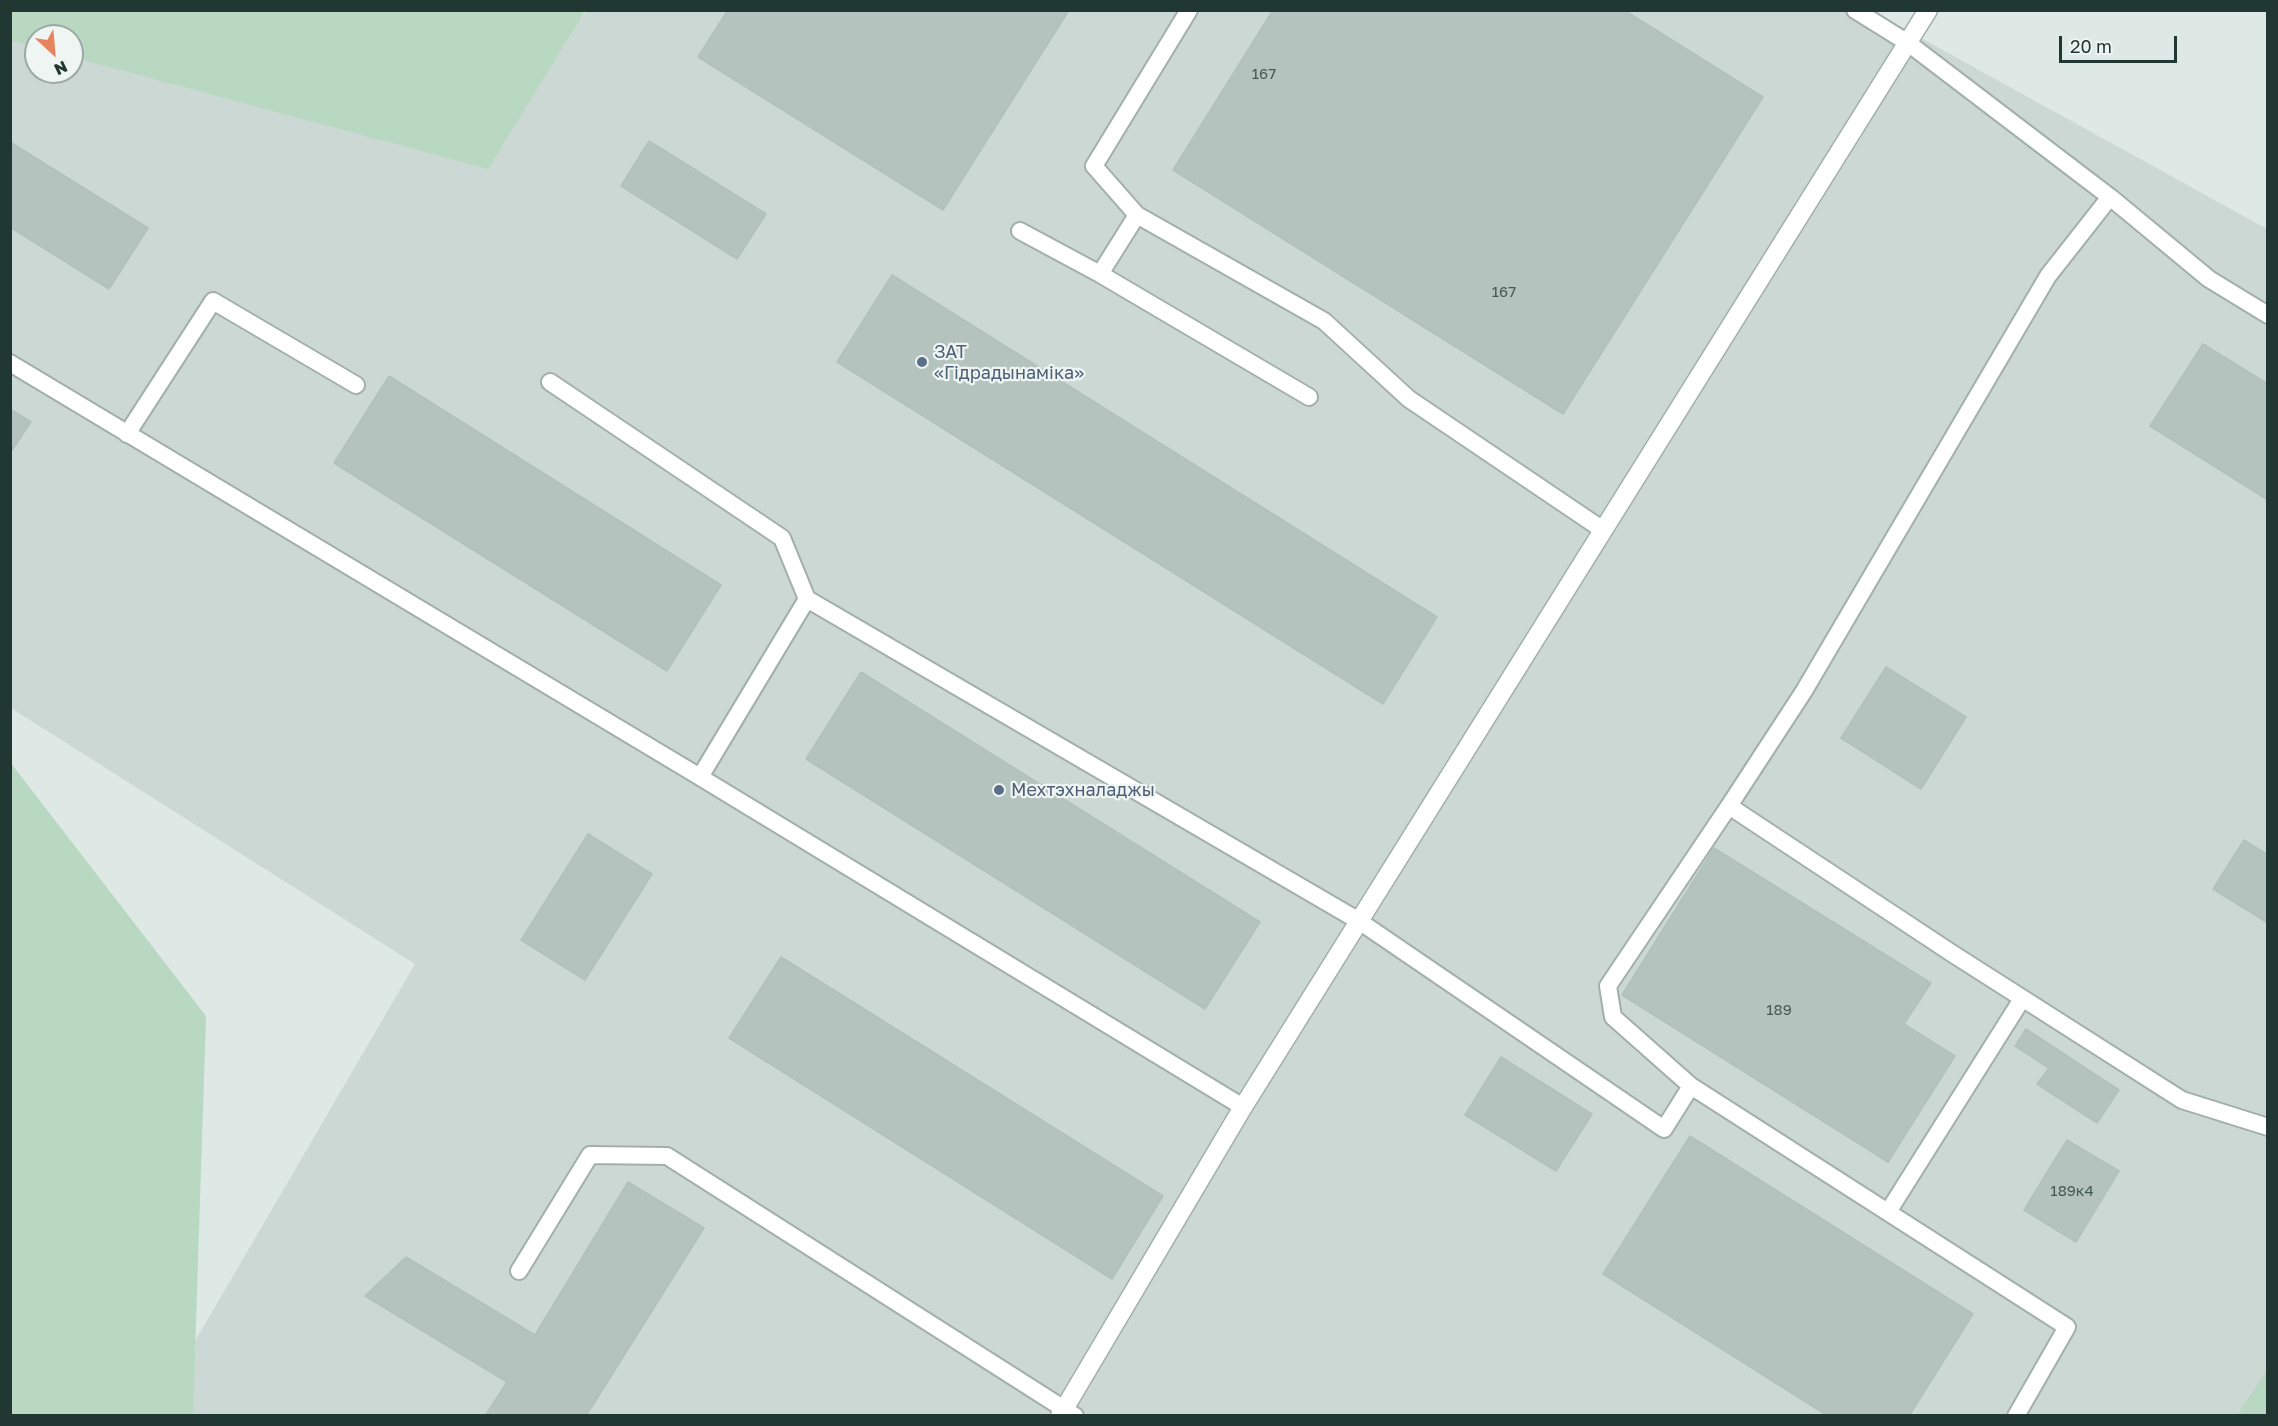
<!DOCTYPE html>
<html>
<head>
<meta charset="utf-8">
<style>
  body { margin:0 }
  #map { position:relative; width:2278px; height:1426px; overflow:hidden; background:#dee8e4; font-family:"Golos Text",sans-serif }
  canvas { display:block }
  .frame { position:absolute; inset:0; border:12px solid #213731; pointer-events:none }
  .north { position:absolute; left:24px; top:24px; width:60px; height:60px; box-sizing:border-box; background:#eef5f2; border:2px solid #9ca9a5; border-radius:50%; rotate:154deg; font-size:16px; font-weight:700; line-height:24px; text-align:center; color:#213731 }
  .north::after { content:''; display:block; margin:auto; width:21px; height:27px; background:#e7845e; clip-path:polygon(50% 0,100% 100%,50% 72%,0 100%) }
  .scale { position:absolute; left:2059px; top:36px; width:118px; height:27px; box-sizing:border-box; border:3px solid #213731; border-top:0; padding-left:8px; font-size:18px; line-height:21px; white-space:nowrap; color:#213731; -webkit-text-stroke:4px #eef5f2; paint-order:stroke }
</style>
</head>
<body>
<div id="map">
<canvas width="2278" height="1426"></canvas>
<div class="frame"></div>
<div class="north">N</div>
<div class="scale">20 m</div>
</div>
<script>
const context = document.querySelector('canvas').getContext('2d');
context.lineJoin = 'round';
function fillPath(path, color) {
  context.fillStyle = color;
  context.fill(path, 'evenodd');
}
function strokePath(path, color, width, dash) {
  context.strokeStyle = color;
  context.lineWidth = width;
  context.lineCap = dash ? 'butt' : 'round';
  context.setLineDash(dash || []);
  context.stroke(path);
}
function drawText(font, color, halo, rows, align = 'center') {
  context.font = font + ' "Golos Text",sans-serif';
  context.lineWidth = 4.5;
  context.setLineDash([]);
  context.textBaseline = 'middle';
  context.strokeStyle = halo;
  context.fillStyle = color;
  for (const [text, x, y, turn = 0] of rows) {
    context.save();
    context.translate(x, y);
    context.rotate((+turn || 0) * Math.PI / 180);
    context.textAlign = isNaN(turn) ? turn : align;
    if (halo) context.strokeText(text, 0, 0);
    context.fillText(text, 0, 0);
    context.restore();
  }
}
const built = new Path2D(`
  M10,11L499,107L587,11H1872L2267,229V1415H152L415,964L11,708ZM36,36H72V72H36Z`);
const green = new Path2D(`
  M10,11L11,10L585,11L488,169L72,57V36H36V47L11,41Z
  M10,762L206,1016L193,1415H11Z
  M2267,1370V1415H2237Z`);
const building = new Path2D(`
  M728,10H1069L943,210L698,57Z
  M1273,10H1624L1763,97L1563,414L1173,170Z
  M649,141L766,214L737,259L621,186Z
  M10,142L148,228L109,289L10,227Z
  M892,275L1437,617L1383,704L837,362Z
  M2203,344L2268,384V500L2150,426Z
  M389,376L721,585L667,671L334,463Z
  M10,409L31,422L10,453Z
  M1886,667L1966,717L1921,789L1841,738Z
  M861,672L1260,922L1205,1009L806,759Z
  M588,834L652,874L585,980L521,940Z
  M2244,840L2268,855V923L2213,889Z
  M1714,848L1931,983L1904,1024L1955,1056L1888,1162L1622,995Z
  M781,957L1163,1196L1112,1279L729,1038Z
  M2026,1029L2119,1090L2097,1123L2037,1084L2049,1068L2015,1046Z
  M1501,1057L1592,1114L1556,1171L1465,1115Z
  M1690,1136L1973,1314L1909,1416H1828L1603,1274Z
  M2067,1140L2119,1171L2076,1242L2024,1210Z
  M628,1182L704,1228L586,1416H485L507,1382L365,1296L406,1257L535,1335Z`);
const service = new Path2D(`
  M1189,10L1094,166L1137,215L1324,321L1409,399L1603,530
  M1855,10L1908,43L2110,197
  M1020,231L1100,274L1309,397
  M1100,274L1137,215
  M2268,315L2209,279L2110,197L2048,276L1804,691L1729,806L1953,954L2182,1100L2268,1127
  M10,363L700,777L1243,1107
  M550,382L782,538L807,599
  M127,434L213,301L356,385
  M700,777L807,599L1359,921L1664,1129L1691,1086L2067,1327L2016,1416
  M1691,1086L1613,1017L1608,986L1729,806
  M1888,1212L2022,999
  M519,1271L590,1155L667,1156L1075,1416`);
const minor = new Path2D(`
  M1060,1416L1243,1107L1928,10`);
const markers = [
  [922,362,6,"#5c6f8a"],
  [999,790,6,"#5c6f8a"]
];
const numberNames = [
  ["167",1264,74],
  ["167",1504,292],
  ["189",1779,1010],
  ["189к4",2072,1191]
];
const serviceNames = [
  ["ЗАТ",934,352],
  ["«Гідрадынаміка»",934,373],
  ["Мехтэхналаджы",1011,790]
];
fillPath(built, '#ccd8d3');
fillPath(green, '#b8d8c2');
fillPath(building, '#b4c3bd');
strokePath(building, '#b1c1bb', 1.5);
strokePath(service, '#a2afab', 20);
strokePath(minor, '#a2afab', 21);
strokePath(service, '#fff', 16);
strokePath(minor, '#fff', 18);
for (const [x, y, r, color] of markers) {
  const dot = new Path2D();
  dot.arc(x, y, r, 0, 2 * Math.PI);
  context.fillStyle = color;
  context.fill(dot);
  strokePath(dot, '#eef5f2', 2);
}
drawText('15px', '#465a54', null, numberNames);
drawText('18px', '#4e5e75', '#eef5f2', serviceNames, 'left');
</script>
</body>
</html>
